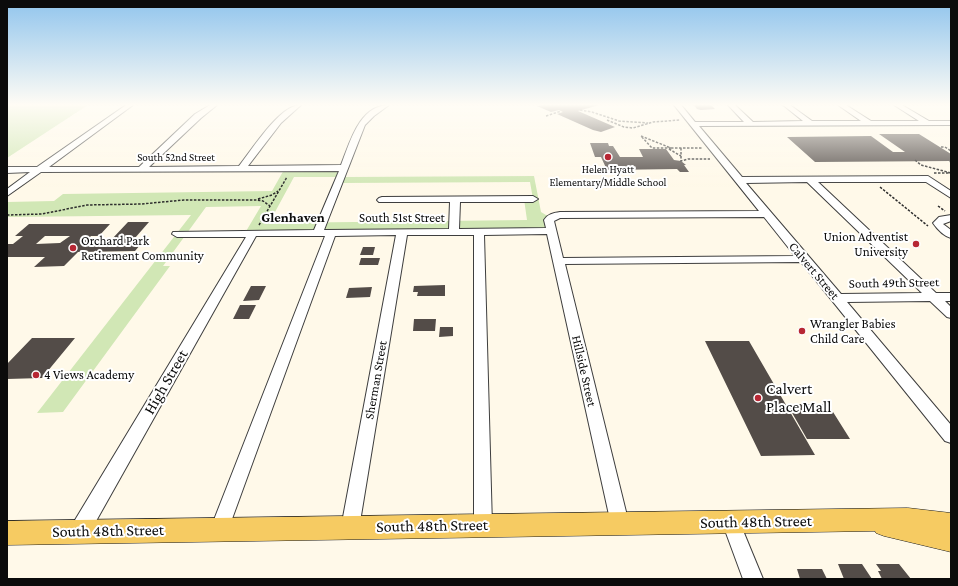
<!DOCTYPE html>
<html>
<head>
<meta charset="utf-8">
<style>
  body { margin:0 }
  #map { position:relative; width:958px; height:586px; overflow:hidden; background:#fff9e9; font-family:"Crimson Pro",serif }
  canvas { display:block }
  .frame { position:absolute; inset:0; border:8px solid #0b0b0b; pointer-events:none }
</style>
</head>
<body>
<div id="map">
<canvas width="958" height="586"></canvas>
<div class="frame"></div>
</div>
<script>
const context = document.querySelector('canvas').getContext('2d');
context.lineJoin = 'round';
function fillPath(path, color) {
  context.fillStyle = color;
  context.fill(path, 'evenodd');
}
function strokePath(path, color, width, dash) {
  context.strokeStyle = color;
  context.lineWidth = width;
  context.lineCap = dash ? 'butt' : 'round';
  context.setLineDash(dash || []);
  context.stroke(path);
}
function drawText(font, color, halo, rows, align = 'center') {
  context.font = font + ' "Crimson Pro",serif';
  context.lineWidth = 4;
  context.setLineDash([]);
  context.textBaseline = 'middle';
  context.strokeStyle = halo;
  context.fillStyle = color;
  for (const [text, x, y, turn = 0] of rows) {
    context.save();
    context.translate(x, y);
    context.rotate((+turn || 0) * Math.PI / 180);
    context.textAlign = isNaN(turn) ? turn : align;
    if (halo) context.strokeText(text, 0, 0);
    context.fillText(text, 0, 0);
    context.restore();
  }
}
const green = new Path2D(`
  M7,105H88L7,158Z
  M285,168H344L341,177L534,176L541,212L551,218V231L245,233L261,206L206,207L163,266H170L63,412L37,413L191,215L7,217V202L54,201L63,194L272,191ZM294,177H340L338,183L530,182L533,199H524L527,220L269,223Z`);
const building = new Path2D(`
  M542,105H599L578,111L615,127L601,132L593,130L557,114L563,112L559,110L551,112L537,106Z
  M694,105H711L715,109L701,110L697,109Z
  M879,134H919L951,154V161L815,162L787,137L871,136L893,152H905Z
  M590,143H608L609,146H613L620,157H643L639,149H666L674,160L681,161L686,165H684L689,172H680L677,169L607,170L601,157H595Z
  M128,222H149L135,238H146L135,251L78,252L64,266L34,267L45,257H7V244H13L23,236H15L29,224H110L99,236H91L88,239H112ZM45,236H70L60,243L36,244Z
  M363,247H375L373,255H360Z
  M361,258H380L378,265H359Z
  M445,285V296H417L418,292H413L414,286Z
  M251,286H266L259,300L243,301Z
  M372,287L370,297L346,298L349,288Z
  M240,305H256L249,319H233Z
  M414,319H436L435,331H413Z
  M440,327H453V336L439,337Z
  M32,338H75L42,378L7,379V364Z
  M705,341H749L815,455L761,456Z
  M787,404H828L850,439H807Z
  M838,564H862L872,579H844Z
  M876,564H899L911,579H882L878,571H881Z
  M797,569H822L827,579H800Z`);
const path = new Path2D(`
  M580,110L592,112L619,121L648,123
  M546,116L561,111
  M607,120L624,127L633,128L653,122L680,120
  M641,136L671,148H652Z
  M941,147H945L951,151
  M671,148H702
  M681,148V161L688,159H710
  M669,149L681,156
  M915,160L921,165L951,173
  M950,161L951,163
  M934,173H949
  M880,187L928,226
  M258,199L272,195L278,191
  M938,206L945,211
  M7,215L42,214L87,205L142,204L184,200H257L263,201L270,206
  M259,225L287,177`);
const minor = new Path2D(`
  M126,105H133L49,167H139L195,114L210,105H217L201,118L149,167L239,166C252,150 280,104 301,105L281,123L248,166L341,165C350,143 359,105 389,105L374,116L365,125L324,230L449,229L450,202H379L377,200L379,198L382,197L533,196L538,199L533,202H460L459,229L546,228L544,220C548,214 553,213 560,212L759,211L674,105H681L695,122H744L728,105H735L753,122L803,121L783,105H790L812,121H861L838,105H846L871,121H919L894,105H902L929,121H951V125L699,126L742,177L928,176L951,191V198L926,182H818L936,293H951V301H945L951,307V318L947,317L930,301L847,302L951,425V443L945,441L801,262L565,264L629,524L626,530L620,533L614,530L611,524L547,234L484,235L492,526L490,532L483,535L476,532L474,526V235H407L359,528L357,534L350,537L343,534L341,528L396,235L335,236L228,530L226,536L219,539L212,536L210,530L325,236H256L86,539L79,541L72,539L70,532L72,525L246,237H177L172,234L173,232L314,230L339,171L41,172L7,196V189L30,172L7,173V167H37ZM807,182L922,293L841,294L746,183ZM764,217L795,256L563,258L554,221L560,218Z
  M951,215V221L943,224L951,230V238C944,236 937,229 933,223L939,217Z
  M731,513L737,516L763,579H743L722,522L725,516Z`);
const major = new Path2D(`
  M908,508L951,513V552L884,536L876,533L875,531L7,545V521Z`);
const markers = [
  [608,157,4,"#b72734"],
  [916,244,4,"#b72734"],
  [73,248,4,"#b72734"],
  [802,331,4,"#b72734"],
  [36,375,4,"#b72734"],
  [758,398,4,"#b72734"]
];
const farStreetnames = [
  ["South 52nd Street",176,158]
];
const farPoinames = [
  ["Helen Hyatt",608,170],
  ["Elementary/Middle School",608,183]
];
const streetNames = [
  ["South 51st Street",402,218],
  ["Calvert Street",814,271,50],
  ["South 49th Street",894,283,-1],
  ["Hillside Street",584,371,77],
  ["Sherman Street",376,380,-80]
];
const poiNames = [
  ["Union Adventist",908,237,"right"],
  ["University",908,252,"right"],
  ["Orchard Park",81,241],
  ["Retirement Community",81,256],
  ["Wrangler Babies",810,324],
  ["Child Care",810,339],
  ["4 Views Academy",44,375]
];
const neighbourhoodNames = [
  ["Glenhaven",293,218]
];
const nearStreetnames = [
  ["High Street",166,382,-60],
  ["South 48th Street",756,522,-1],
  ["South 48th Street",432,526,-1],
  ["South 48th Street",108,531,-1]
];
const nearPoinames = [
  ["Calvert",766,389],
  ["Place Mall",766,407]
];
fillPath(green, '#d1e7b5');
fillPath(building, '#534c48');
strokePath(minor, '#3e3e3e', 2);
strokePath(major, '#1c1c1c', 1);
strokePath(path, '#2d2d2d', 1.5, [2.5, 1.5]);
fillPath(minor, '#fff');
fillPath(major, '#f6cb62');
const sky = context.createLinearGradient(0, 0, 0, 187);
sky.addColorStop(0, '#91c5ed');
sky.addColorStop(0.56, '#fffcf5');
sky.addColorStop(1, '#fffcf500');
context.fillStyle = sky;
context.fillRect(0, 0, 958, 187);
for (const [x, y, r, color] of markers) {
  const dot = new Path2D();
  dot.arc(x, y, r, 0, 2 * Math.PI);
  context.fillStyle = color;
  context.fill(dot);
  strokePath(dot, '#fff', 1.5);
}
drawText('11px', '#0b0b0b', '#fff', farStreetnames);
drawText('11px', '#0b0b0b', '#fff', farPoinames);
drawText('13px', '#0b0b0b', '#fff', streetNames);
drawText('13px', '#0b0b0b', '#fff', poiNames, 'left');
drawText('bold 14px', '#0b0b0b', '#fff', neighbourhoodNames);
drawText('16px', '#0b0b0b', '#fff', nearStreetnames);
drawText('16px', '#0b0b0b', '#fff', nearPoinames, 'left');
</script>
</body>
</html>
